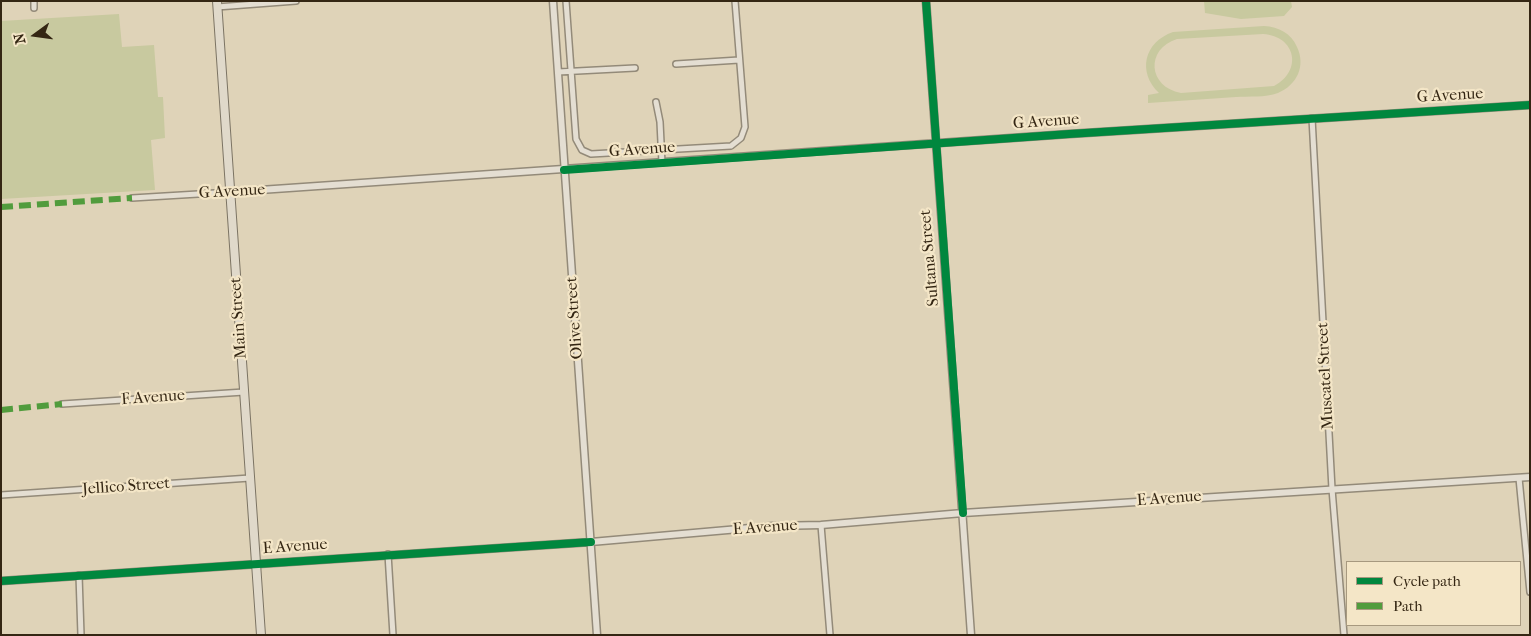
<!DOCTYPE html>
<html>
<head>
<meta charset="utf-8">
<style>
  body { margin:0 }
  #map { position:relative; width:1531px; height:636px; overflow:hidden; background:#dfd3b8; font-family:"IM FELL French Canon",serif }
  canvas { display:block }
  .frame { position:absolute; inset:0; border:2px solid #342613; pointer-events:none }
  .legend { position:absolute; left:1346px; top:561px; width:175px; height:65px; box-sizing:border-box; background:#f4e6c7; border:1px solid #a7997f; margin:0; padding:6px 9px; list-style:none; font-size:15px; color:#342613 }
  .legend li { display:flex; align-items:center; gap:10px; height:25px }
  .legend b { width:25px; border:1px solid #a7997f }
  .north { position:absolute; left:10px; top:10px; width:50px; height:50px; -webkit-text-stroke:4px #f4e6c7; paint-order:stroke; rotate:256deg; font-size:14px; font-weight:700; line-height:20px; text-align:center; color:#342613 }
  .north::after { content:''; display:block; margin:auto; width:18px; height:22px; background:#342613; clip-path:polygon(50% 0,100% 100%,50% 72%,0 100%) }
</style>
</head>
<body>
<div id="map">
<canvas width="1531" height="636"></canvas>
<div class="frame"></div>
<ul class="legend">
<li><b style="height:6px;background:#00873e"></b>Cycle path</li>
<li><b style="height:6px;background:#519c3d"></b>Path</li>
</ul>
<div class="north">N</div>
</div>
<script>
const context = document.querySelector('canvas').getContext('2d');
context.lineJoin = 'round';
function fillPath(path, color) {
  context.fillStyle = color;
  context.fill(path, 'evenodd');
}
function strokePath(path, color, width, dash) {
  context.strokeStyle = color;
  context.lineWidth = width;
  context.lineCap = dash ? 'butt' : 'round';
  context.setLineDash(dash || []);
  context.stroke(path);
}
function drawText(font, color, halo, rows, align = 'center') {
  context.font = font + ' "IM FELL French Canon",serif';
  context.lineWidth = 4.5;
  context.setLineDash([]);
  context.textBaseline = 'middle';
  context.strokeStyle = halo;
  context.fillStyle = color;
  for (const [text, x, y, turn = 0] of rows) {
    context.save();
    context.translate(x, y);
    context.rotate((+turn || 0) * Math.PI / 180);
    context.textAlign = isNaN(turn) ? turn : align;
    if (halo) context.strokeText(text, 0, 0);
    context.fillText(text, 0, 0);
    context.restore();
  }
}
const green = new Path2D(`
  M1204,1H1291L1292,7L1284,16L1241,19L1205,13Z
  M119,14L122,47L154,45L158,97H163L165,138L151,140L155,190L1,199V21Z
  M1264,26C1279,27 1291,33 1297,47C1306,66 1297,85 1278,93C1265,98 1249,96 1236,97C1207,99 1178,101 1148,103V95L1159,93C1137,72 1144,42 1173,32ZM1263,34C1296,36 1303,71 1274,86L1181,93C1148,87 1145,49 1177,39Z`);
const minor = new Path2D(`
  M34,1V8
  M566,1L576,139L582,150L591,154L731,146L741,138L745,127L735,1
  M217,7L296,1
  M676,64L739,60
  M558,72L635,68
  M656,102L660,122L662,163
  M1312,118L1332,489L1344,635
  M132,198L231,192
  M62,404L244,392
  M1519,478L1530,592
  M1,495L250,478
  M821,525L830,635
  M388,554L393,635
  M79,575L81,635`);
const tertiary = new Path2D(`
  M553,1L597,635
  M926,1L971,635
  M231,192L1069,134L1530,105
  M1,581L591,542L773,526L821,525L963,513L1530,477`);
const primary = new Path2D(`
  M217,1L261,635`);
const quiet = new Path2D(`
  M1,207L132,198
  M1,410L62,404`);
const cycleway = new Path2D(`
  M926,1L963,513
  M564,170L1069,134L1530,105
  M1,581L591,542`);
const streetNames = [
  ["G Avenue",1450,96,-3],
  ["G Avenue",1046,122,-4],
  ["G Avenue",642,150,-4],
  ["G Avenue",232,192,-3],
  ["Sultana Street",930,258,-95],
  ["Main Street",239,318,-94],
  ["Olive Street",575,318,-94],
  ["Muscatel Street",1326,376,-93],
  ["F Avenue",153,398,-4],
  ["Jellico Street",126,487,-4],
  ["E Avenue",1169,499,-4],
  ["E Avenue",765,528,-4],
  ["E Avenue",295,547,-4]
];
fillPath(green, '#c8c99f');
strokePath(minor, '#938a79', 8);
strokePath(tertiary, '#938a79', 9);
strokePath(primary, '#7b7363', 10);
strokePath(minor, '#e4ded2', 5);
strokePath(tertiary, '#e4ded2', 6);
strokePath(primary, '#e0d9ca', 8);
strokePath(quiet, '#519c3d', 6, [12, 6]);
strokePath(cycleway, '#00873e', 8);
drawText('16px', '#342613', '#f4e6c7', streetNames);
</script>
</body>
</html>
